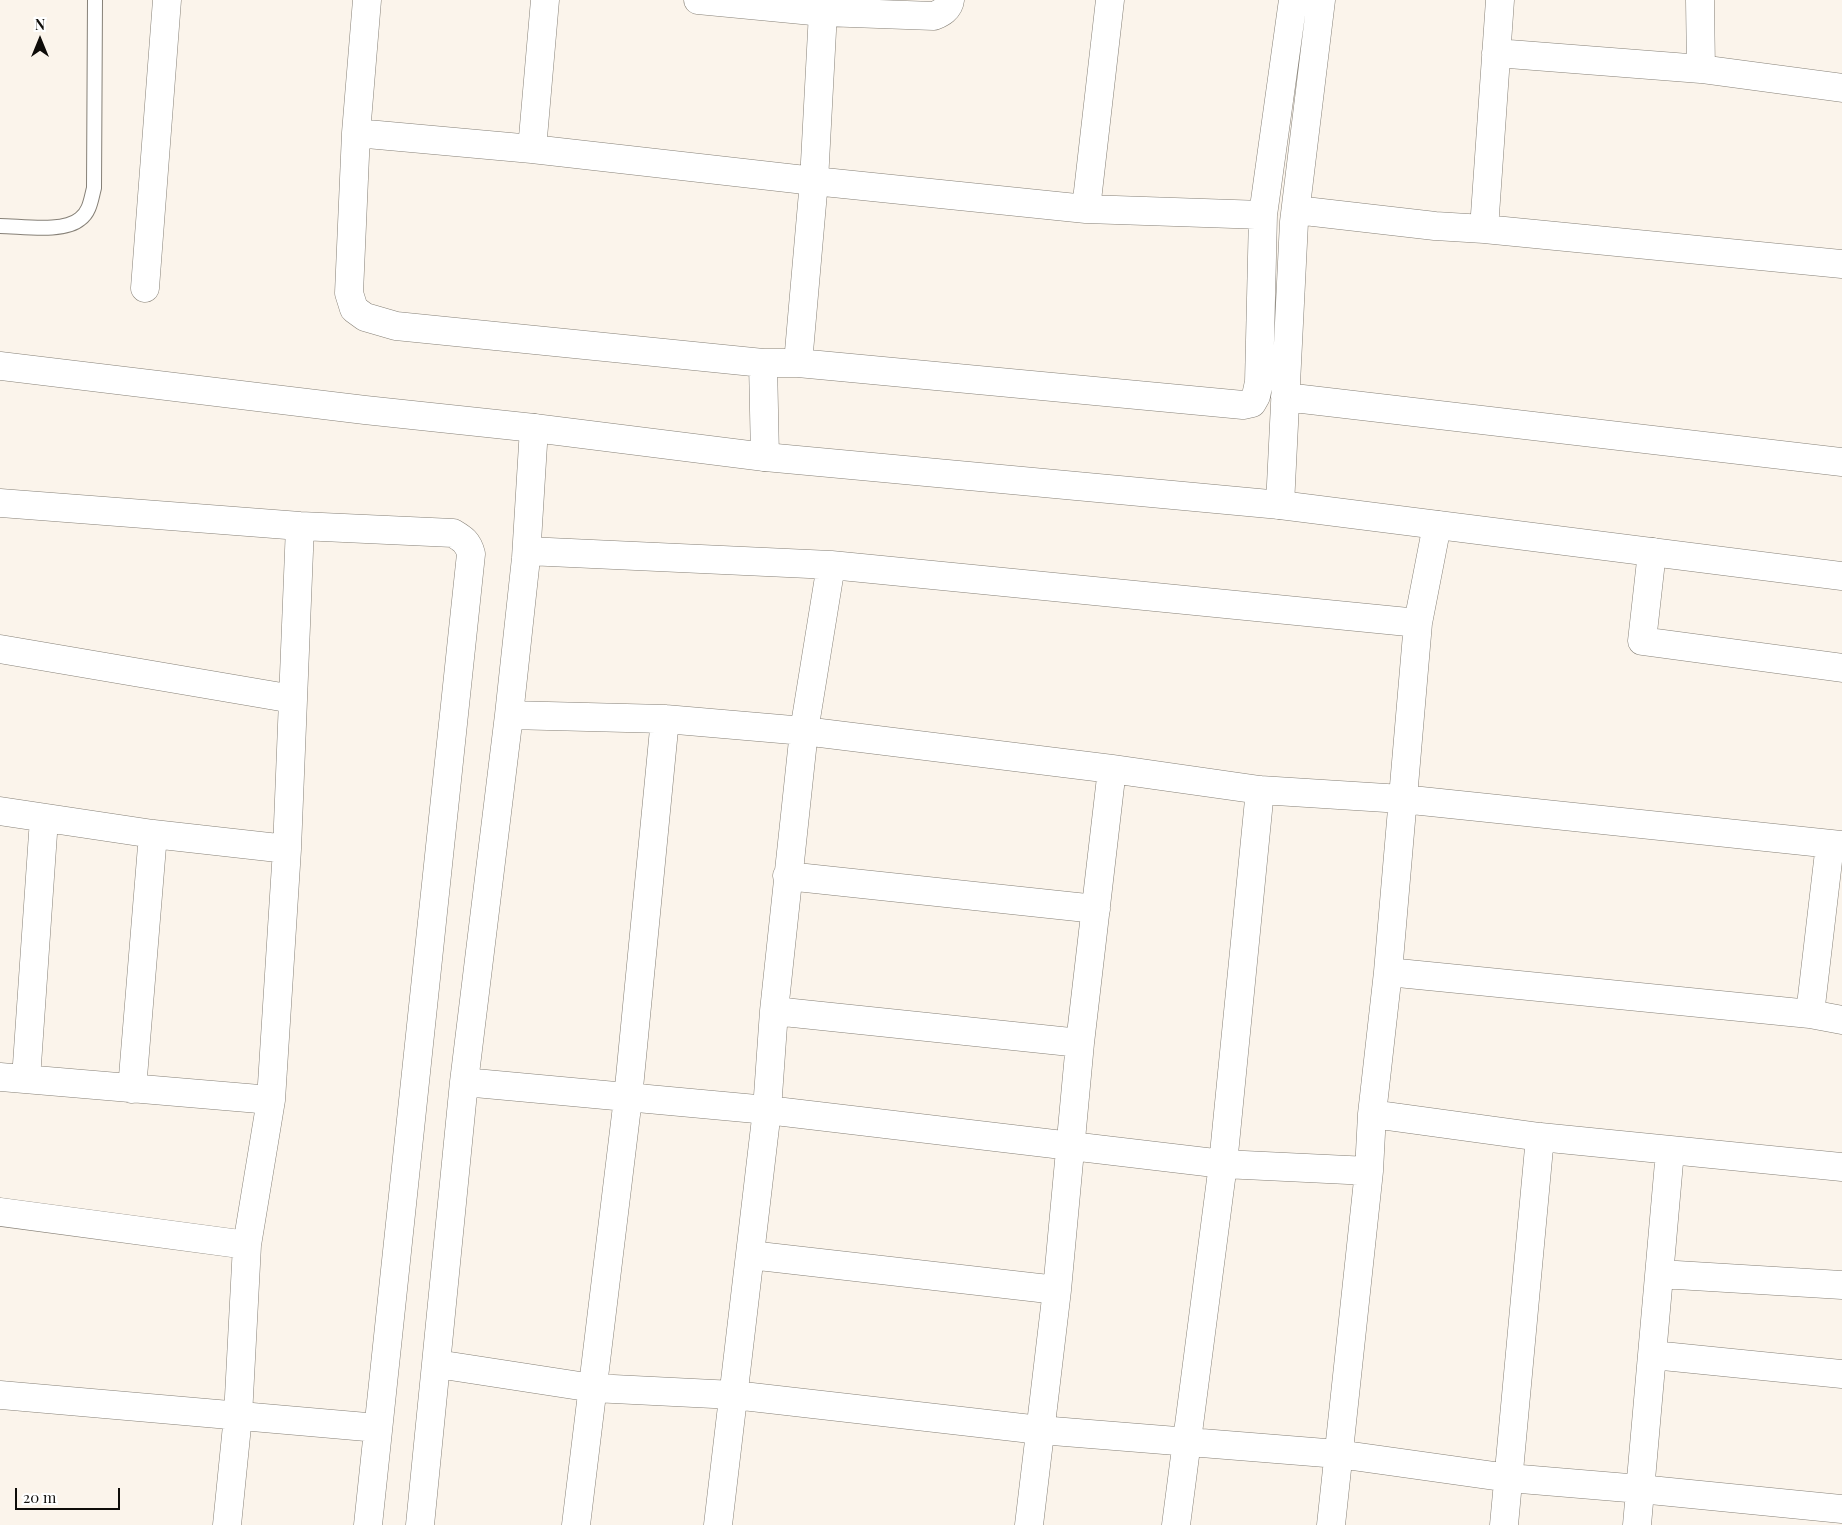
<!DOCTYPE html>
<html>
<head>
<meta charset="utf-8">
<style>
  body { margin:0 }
  #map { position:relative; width:1842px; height:1525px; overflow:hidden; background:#fbf4eb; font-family:"Playfair Display",serif }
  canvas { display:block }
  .north { position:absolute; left:15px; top:15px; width:50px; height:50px; -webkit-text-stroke:4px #fff; paint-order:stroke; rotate:0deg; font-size:14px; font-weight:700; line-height:20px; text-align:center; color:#0e0c09 }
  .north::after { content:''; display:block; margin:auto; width:18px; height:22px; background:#0e0c09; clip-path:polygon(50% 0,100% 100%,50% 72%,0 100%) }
  .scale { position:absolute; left:15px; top:1488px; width:105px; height:22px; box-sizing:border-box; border:2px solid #0e0c09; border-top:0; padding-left:6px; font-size:15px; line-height:18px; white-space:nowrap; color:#0e0c09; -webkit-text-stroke:4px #fff; paint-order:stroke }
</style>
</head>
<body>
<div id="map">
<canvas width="1842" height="1525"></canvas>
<div class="north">N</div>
<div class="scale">20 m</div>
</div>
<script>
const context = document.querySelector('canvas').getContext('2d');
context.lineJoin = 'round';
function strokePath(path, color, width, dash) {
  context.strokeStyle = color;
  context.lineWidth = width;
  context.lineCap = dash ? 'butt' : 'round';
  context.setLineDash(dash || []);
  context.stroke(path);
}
const lane = new Path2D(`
  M0,226C21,226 64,233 80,219C90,212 91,199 94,188L95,0`);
const street = new Path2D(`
  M367,0L356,133L349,293L354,309L365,317L396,326L763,363H798L1243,405L1252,403L1256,396L1259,382L1263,215L1293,0
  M698,0L823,12L934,16C941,13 949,9 950,0
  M1700,0L1701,69
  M1496,53L1701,69L1842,88
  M356,133L532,149L814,181L1086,209L1263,215
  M532,149L545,0
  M1086,209L1110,0
  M1296,210L1435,226L1484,229L1842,264
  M1484,229L1500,0
  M145,288L167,0
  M763,363L765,457
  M798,363L814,181L823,12
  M1285,397L1842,462
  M0,503L300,526L453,533C463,539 468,542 471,554L368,1525
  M1280,505L1294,222L1321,0
  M527,551L831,565L1418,623
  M1652,552L1642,641L1842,668
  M0,649L293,699
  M509,715L665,719L804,731L1112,769L1260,790L1402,799L1842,845
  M0,811L153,834L287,849
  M787,876L1096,909
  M1388,972L1810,1014L1842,1020
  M774,1011L1080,1043
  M1810,1014L1830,844
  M0,1077L271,1100
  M26,1079L44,819
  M464,1082L767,1110L1223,1164L1369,1171
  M132,1089L153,834
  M1372,1114L1540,1137L1842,1167
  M0,1212L247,1245
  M750,1255L1057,1290
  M1660,1274L1842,1285
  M1653,1355L1842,1374
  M437,1364L593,1388L734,1395L1040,1430L1338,1454L1509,1478L1640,1489L1842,1509
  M0,1395L378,1428
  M227,1525L238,1416L247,1245L271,1100L287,849L300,526
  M420,1525L464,1082L509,715L526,558L534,428
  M576,1525L628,1098L665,719
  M718,1525L767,1110L774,1011L804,731L831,565
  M1029,1525L1057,1290L1080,1043L1112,769
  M1176,1525L1223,1164L1260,790
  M1331,1525L1369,1171L1372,1114L1388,972L1418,623L1437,525
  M1504,1525L1540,1137
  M1637,1525L1670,1151`);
const secondary = new Path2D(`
  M0,366L365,410L534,428L765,457L1280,505L1842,576`);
strokePath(lane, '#868077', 16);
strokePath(street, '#868077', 29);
strokePath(secondary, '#868077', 29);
strokePath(lane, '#fff', 14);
strokePath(street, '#fff', 28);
strokePath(secondary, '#fff', 28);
</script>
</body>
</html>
